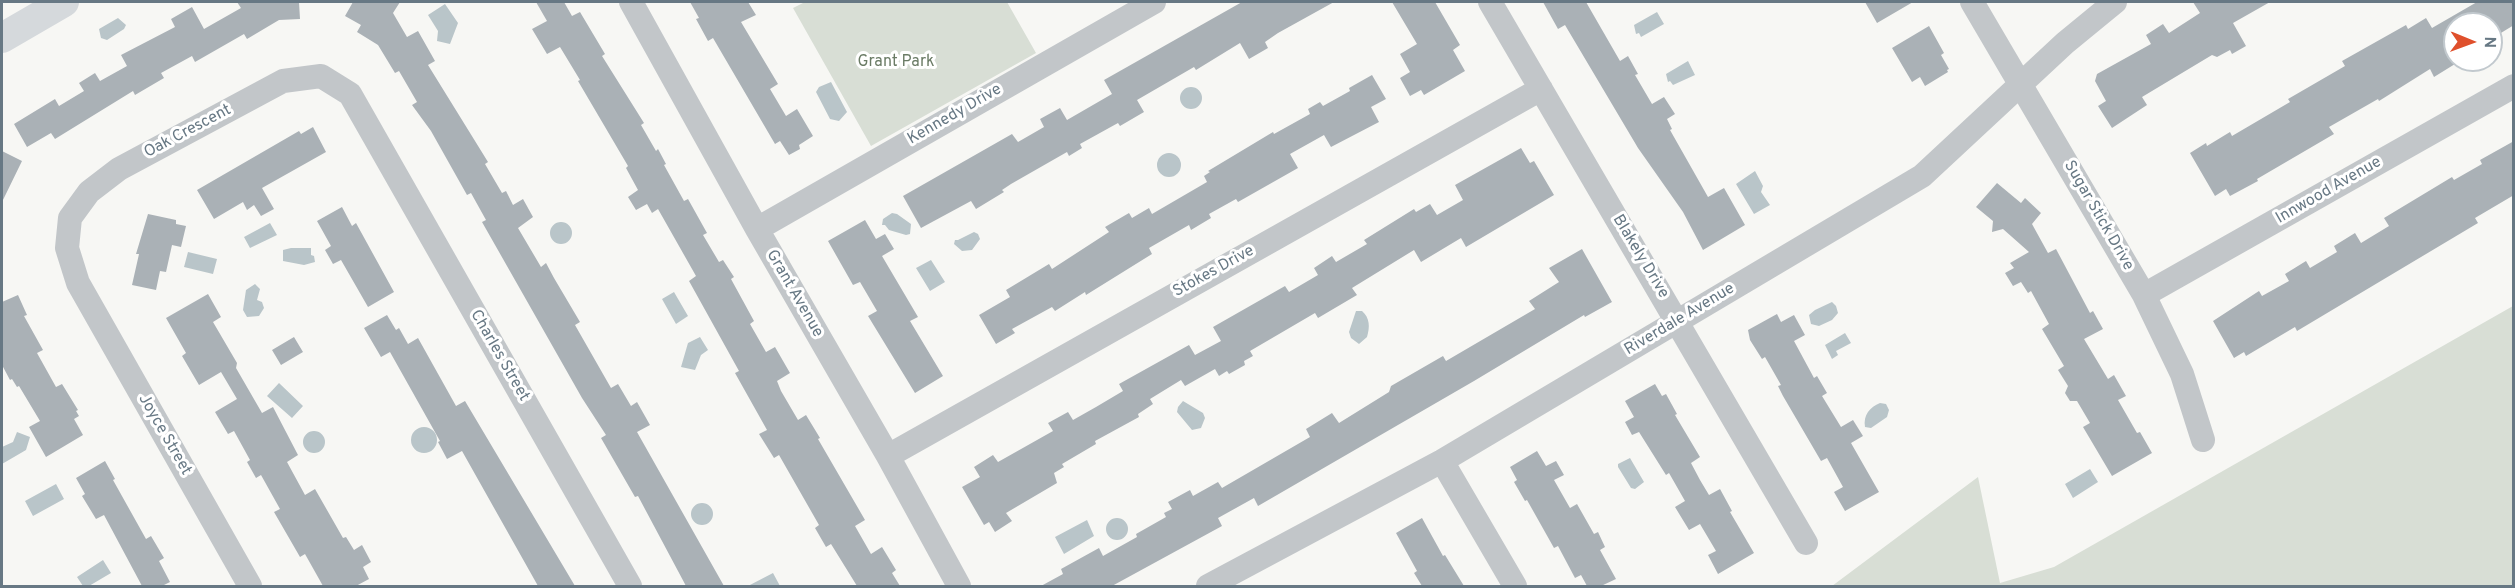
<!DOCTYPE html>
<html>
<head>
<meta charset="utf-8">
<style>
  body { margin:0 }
  #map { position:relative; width:2515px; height:588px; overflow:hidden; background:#f7f7f4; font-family:Overpass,sans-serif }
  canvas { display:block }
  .frame { position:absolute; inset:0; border:3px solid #677884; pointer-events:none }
  .north { position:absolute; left:2443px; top:12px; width:60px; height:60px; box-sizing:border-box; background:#fff; border:2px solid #c2c9ce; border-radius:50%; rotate:91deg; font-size:16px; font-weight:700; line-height:24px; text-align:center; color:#677884 }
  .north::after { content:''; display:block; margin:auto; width:21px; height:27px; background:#df502c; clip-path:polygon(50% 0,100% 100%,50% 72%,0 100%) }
</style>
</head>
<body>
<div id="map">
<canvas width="2515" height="588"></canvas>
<div class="frame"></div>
<div class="north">N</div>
</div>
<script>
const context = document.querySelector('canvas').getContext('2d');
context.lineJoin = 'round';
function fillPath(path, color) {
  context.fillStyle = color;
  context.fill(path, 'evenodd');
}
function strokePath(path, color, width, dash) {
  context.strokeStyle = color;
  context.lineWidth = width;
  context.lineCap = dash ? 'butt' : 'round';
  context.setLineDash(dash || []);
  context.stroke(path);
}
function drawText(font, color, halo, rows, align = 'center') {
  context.font = font + ' Overpass,sans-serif';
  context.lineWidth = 6;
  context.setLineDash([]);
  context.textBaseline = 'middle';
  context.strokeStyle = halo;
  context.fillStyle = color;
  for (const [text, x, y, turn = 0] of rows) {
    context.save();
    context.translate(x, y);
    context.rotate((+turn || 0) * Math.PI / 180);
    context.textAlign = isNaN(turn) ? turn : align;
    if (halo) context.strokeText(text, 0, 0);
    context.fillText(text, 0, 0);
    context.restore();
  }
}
const green = new Path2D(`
  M805,2H1007L1036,53L871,146L793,8Z
  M2513,306V586H1832L1978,477L2000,583L2054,567Z`);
const water = new Path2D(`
  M445,4L458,23L450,44L437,41L438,31L428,15Z
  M1657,12L1664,24L1641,37L1639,33L1636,34L1634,25Z
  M118,18L126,25L124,29L107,40L101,38L99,29Z
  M1688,61L1695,75L1673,85L1670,81L1668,82L1666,74Z
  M831,82L847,112L839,121L830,119L816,92L819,87Z
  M1180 98a11 11 0 1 1 22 0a11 11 0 1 1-22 0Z
  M1157 165a12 12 0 1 1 24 0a12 12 0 1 1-24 0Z
  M1755,171L1763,186L1761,192L1770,205L1754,214L1736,184Z
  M892,213L897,214L911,224L910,234L906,235L889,230L885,225H882L883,219Z
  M550 233a11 11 0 1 1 22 0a11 11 0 1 1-22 0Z
  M270,223L277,235L250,248L244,237Z
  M974,232L978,234L980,239L972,250L962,251L954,244L955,240H958Z
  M291,248H311V255L314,256L315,262L304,265L283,261V250Z
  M188,252L217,259L213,274L184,267Z
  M931,260L945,282L930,291L916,268Z
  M255,284L260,289L257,300L262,302L264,308L259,316L247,317L243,310L246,290Z
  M674,292L688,316L676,324L662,299Z
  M1832,302L1836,306L1838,313L1832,320L1819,326L1811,324L1809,315L1815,310Z
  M1356,311H1362C1370,318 1370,327 1367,337L1359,344L1351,338L1349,332Z
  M1845,333L1851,343L1836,351L1838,355L1832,359L1825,345Z
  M700,337L708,350L701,355L695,370L681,367L688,343Z
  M279,383L303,406L292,418L267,396Z
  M1183,401L1203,413L1205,418L1201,428L1192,430L1177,412L1178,407Z
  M1880,403L1886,404L1889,410L1887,417L1871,428L1865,427C1863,415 1870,407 1880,403Z
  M411 440a13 13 0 1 1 26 0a13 13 0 1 1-26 0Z
  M303 442a11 11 0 1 1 22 0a11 11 0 1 1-22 0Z
  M17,432L30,437L26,450L2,464V447L13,442Z
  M1630,458L1644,482L1635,489L1631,488L1618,467V464Z
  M2090,469L2098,482L2073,498L2065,484Z
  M56,484L64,499L33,516L25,501Z
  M691 514a11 11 0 1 1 22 0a11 11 0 1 1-22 0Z
  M1106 529a11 11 0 1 1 22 0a11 11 0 1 1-22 0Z
  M1087,520L1094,536L1064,554L1055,537Z
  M103,560L111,573L89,586H83L77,577Z
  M773,573L780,586H748Z`);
const building = new Path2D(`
  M237,2H299L300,19L279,20L247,39L244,34L195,62L192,56L161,73L164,78L135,95L133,91L55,139L51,133L27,147L14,124L55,99L59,106L84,91L79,83L95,73L100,81L127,66L121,55L175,27L171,19L192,7L204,29L241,8Z
  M353,2H400L393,13L407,37L418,31L435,61L428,65L488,162L485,164L502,193L506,191L513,205L523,199L533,217L518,228L541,267L546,263L554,278L580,322L575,325L611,388L618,384L631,406L637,402L650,425L637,432L724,586H686L638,496L635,497L601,438L606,435L582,398L482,222L486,220L471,193L467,195L431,131L412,105L417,102L399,71L395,73L378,45L357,32L361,25L345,16Z
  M536,2H564L572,16L580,12L605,54L602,56L644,123L641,125L656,151L658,149L666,164L664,165L684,201L688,199L707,233L703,235L719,262L723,260L734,277L731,279L754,321L750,324L766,352L775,347L790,373L777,381L781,391L798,420L806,415L820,438L818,439L865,520L855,526L871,554L882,547L896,570L892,573L900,586H857L831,544L826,547L815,528L819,525L779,455L774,458L759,434L767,430L735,373L739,371L689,281L696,276L658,209L652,213L647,204L636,210L628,197L638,190L626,168L628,166L578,81L580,80L560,47L547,54L532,29L547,21Z
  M690,2H748L756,15L741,22L778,84L770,89L786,116L797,109L813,136L799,145L800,149L789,155L780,141L775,144L713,38L708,41L696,19L699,18Z
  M1242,2H1334L1278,33L1265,42L1268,48L1249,59L1240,43L1196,70L1194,67L1137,100L1144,112L1120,126L1118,123L1080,144L1082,148L1069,156L1067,152L1011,184L1002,190L1004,192L976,209L971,201L921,228L903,196L1012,134L1018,142L1044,127L1040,119L1060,108L1067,120L1112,94L1104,80Z
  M1392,2H1435L1460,45L1453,50L1465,71L1424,95L1421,90L1410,96L1400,78L1410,72L1400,54L1417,44Z
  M1543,2H1586L1620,61L1628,56L1638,74L1635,75L1652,104L1664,97L1675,114L1667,119L1672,129L1670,130L1708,197L1724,188L1745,225L1703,250L1683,212L1638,148L1565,25L1558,29Z
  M1865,2H1913L1877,23Z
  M2193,2H2270L2233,23L2246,46L2232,54L2230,50L2217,57L2212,55L2142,97L2147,105L2112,128L2098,106L2106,101L2095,81L2097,74L2151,44L2146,35L2163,24L2169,33L2200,13Z
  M2477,2H2514V25L2491,39V24H2455V64L2434,77L2430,69L2379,101L2378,99L2329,127L2334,134L2257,179L2258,181L2230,196L2226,189L2215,196L2190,153L2206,143L2207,146L2230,132L2232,136L2290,102L2288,99L2345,66L2342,61L2406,25L2408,29L2426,18L2432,28Z
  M1929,26L1944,53L1941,55L1949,69L1947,70L1948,72L1925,86L1920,77L1912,82L1892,48Z
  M1372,75L1386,99L1371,107L1379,122L1331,147L1324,135L1290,154L1298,168L1238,202L1236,199L1209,214L1211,218L1191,230L1189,225L1149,248L1152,254L1086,295L1085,292L1055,311L1052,307L1012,329L1015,333L996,344L979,315L1010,297L1006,290L1049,264L1052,269L1109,232L1105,227L1129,213L1132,218L1149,208L1152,214L1207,182L1204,176L1210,172L1208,171L1273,132L1274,134L1310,114L1308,109L1320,102L1323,106L1350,91L1349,88Z
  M313,127L326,152L262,188L274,209L261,216L254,205L247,210L243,202L214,219L197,190L299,131L301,134Z
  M2514,141V195L2475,218L2478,223L2297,331L2295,327L2246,356L2244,352L2234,358L2213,321L2259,291L2262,296L2289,281L2285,274L2306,261L2310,268L2337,252L2334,246L2355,233L2361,243L2389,226L2384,218L2452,177L2454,180L2482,164L2480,160Z
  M1521,148L1530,163L1534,161L1554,195L1466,247L1461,238L1421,262L1414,250L1352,288L1357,295L1318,318L1315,313L1250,351L1253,356L1244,361L1245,365L1229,374L1227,371L1219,376L1215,369L1185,386L1181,380L1150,399L1153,404L1138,414L1139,417L1095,441L1096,444L1062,464L1064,467L1054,473L1057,483L1006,513L1012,521L995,532L989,522L984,525L962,487L980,477L974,467L993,455L998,462L1053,431L1048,423L1068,412L1073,420L1096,407L1123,391L1119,384L1189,345L1195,355L1221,341L1213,327L1285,286L1289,292L1318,275L1314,268L1332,256L1336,262L1367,244L1364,240L1414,209L1416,212L1430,204L1437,215L1463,200L1455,185Z
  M2,151L22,161L2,202Z
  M1997,183L2021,203L2025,198L2041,213L2032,224L2048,253L2056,249L2090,313L2093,311L2103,329L2084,339L2108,379L2114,375L2126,396L2118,400L2137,433L2140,432L2152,453L2112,476L2083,427L2090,423L2077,401H2070L2065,393L2068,386L2058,370L2064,366L2042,329L2049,324L2031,291L2028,293L2021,282L2013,286L2005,273L2014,268L2010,263L2029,252L2003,229L1992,232L1993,221L1976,207Z
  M342,207L352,226L356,223L394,292L368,307L341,260L333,264L325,250L331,246L317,221Z
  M148,214L176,220V224L186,226L181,247L172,245L166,272L160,271L156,290L132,285L139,254H136Z
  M865,220L876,239L885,234L894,249L882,256L918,317L910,321L943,376L915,393L868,316L877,311L860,282L853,285L828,241Z
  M1582,249L1612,302L1585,317L1584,315L1474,381L1258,506L1254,498L1218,518L1222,526L1112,586H1041L1063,574L1061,569L1099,548L1103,556L1137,537L1136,534L1166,517L1164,513L1172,509L1168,502L1190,490L1193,496L1218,482L1222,488L1310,437L1306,429L1332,413L1339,423L1389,392L1391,386L1443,356L1446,361L1535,309L1529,301L1559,282L1549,268Z
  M208,294L221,317L213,322L237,363L236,368L262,413L273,407L298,455L287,462L305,495L315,489L343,538L346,537L354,550L362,545L371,562L363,567L369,579L356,586H323L305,554L300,557L274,512L280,509L261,475L256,478L247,462L250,460L234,431L228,434L215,412L237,399L221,372L199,385L182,356L186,353L166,318Z
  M18,295L27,315L24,316L43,350L37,353L56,387L62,384L78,410L76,411L79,416L74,419L83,435L46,457L29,427L40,421L19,386L17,387L12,379L10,380L2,365V302Z
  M1777,314L1781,322L1794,315L1805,335L1794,341L1814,378L1817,376L1827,393L1822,396L1841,427L1853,420L1863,436L1851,443L1879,492L1845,511L1834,492L1843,487L1827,458L1821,461L1783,396L1778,386L1781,385L1765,357L1762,359L1750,340L1748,330Z
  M387,315L396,330L399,328L408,344L418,338L456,406L465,401L575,586H538L462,451L447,459L438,442L440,441L390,352L381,357L364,328Z
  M294,337L303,352L281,365L272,350Z
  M1655,384L1662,396L1666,394L1677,414L1675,415L1700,457L1691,463L1700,480L1709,495L1720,489L1732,511L1730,512L1754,553L1718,574L1708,555L1716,551L1700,524L1689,530L1675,507L1685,501L1669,473L1666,475L1639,432L1632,435L1625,422L1634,417L1625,401Z
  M1537,451L1546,466L1556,461L1564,475L1554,480L1570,508L1577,504L1594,534L1598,532L1605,547L1600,550L1616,579L1601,586H1587L1581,575L1575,578L1558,546L1554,548L1527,500L1525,501L1514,482L1517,480L1510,467Z
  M105,461L115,479L113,480L146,539L151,536L164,558L159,561L170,582L162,586H142L104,515L96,519L82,496L85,494L76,478Z
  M1422,518L1443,556L1445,555L1464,586H1422L1414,573L1417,571L1396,533Z`);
const minor = new Path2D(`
  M631,2L757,229L888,456L959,586
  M1490,2L1806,543
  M1972,2L2144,295L2182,374L2203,440
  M757,229L1154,2
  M2144,295L2514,86
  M888,456L1541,89
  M1442,461L1515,586
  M250,586L78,283L67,248L70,218L89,192L119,169L283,81L321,76L350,94L630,586
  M1208,586L1442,461L1922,176L2065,43L2115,2`);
const major = new Path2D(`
  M2,38L64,2`);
const parkNames = [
  ["Grant Park",896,63]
];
const streetNames = [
  ["Kennedy Drive",955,115,-30],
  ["Oak Crescent",188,132,-28],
  ["Innwood Avenue",2329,191,-30],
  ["Sugar Stick Drive",2098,216,60],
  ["Blakely Drive",1640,257,59],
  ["Stokes Drive",1214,272,-29],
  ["Grant Avenue",794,294,60],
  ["Riverdale Avenue",1680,320,-31],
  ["Charles Street",499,356,60],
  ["Joyce Street",164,435,60]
];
fillPath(green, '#d8ded5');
fillPath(water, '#b9c5c9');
fillPath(building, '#aab1b6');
strokePath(minor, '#c2c6c9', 24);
strokePath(major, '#d5d9dc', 30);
drawText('16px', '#6a7b65', '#fff', parkNames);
drawText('16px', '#677884', '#fff', streetNames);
</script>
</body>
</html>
